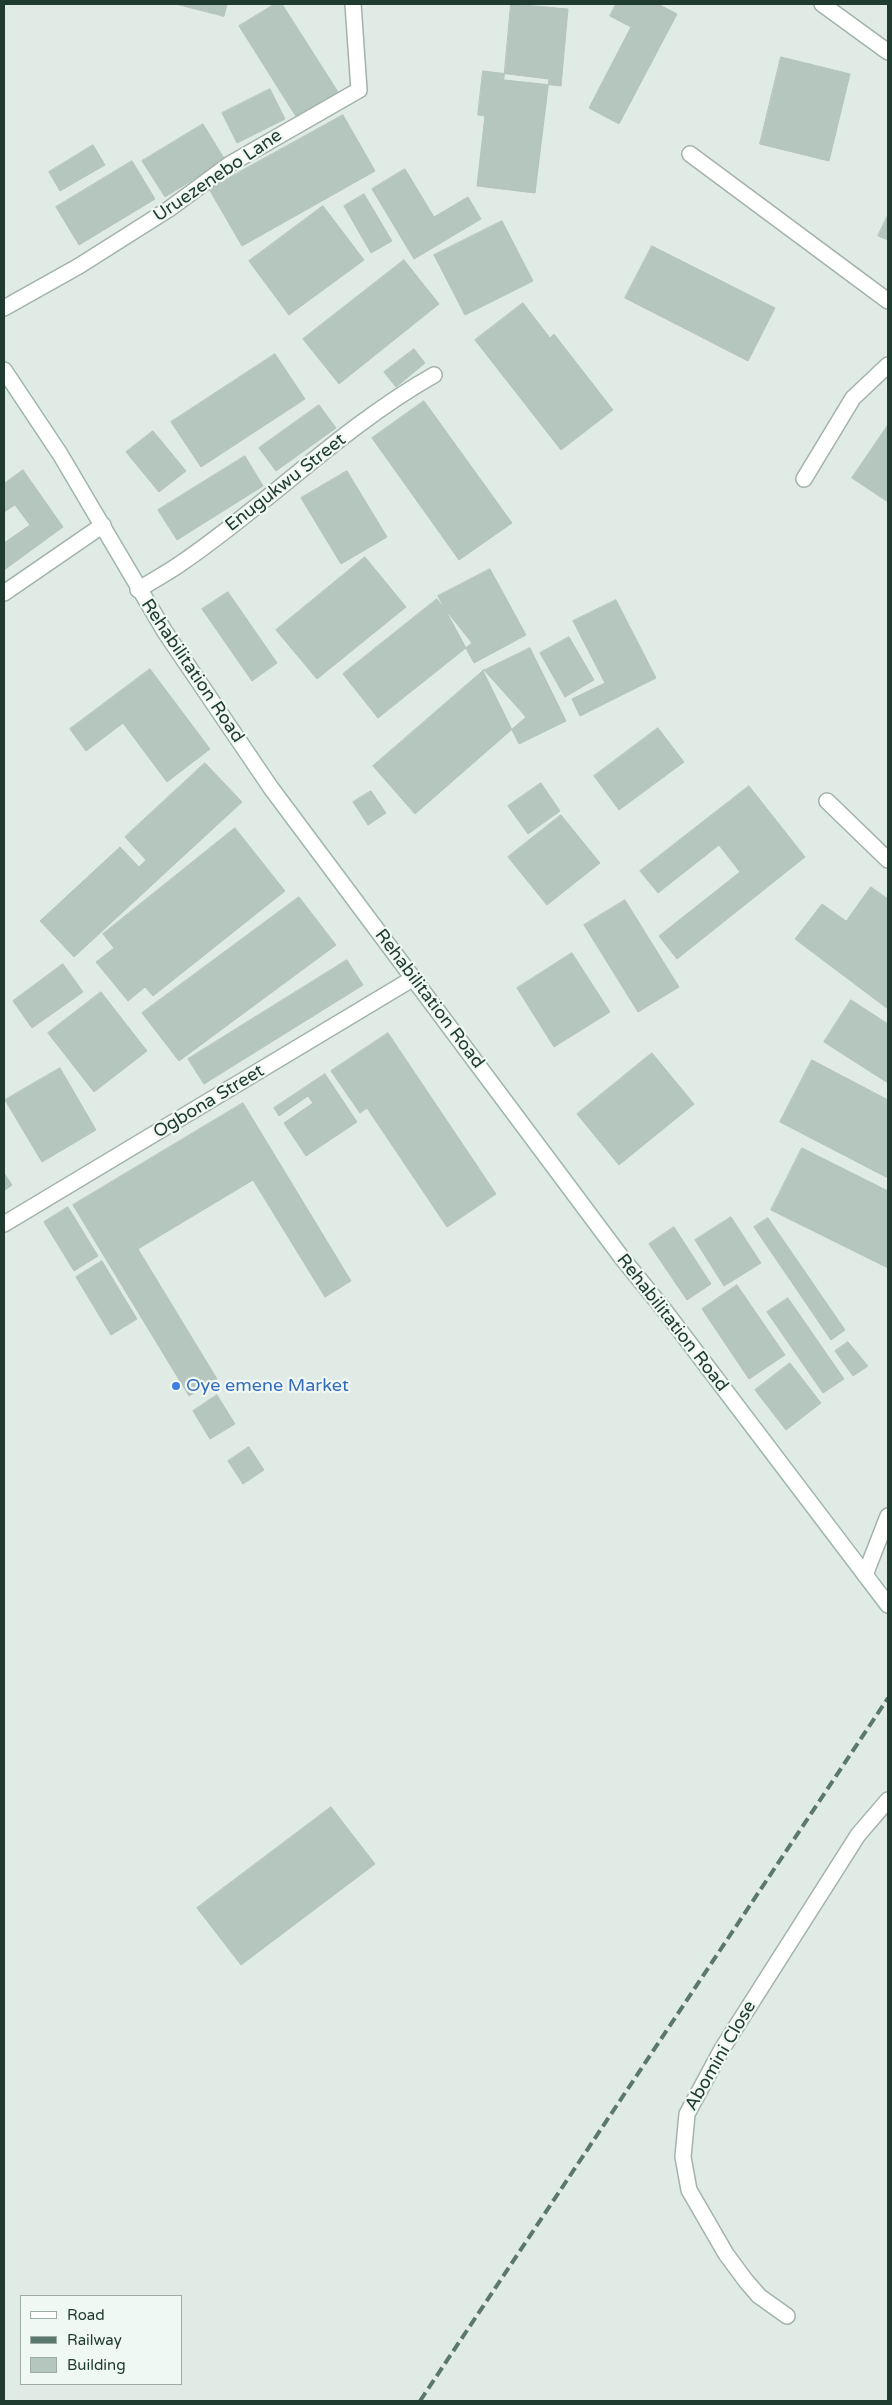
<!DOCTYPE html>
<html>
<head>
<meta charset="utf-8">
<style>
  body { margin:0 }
  #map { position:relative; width:892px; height:2405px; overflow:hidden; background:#e0ebe5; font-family:"Varela Round",sans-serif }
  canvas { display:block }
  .frame { position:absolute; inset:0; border:5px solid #203c31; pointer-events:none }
  .legend { position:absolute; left:20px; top:2295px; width:162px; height:90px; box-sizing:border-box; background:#f0f8f3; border:1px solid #9dada5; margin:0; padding:6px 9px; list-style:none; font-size:15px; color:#203c31 }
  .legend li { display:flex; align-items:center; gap:10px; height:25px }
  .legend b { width:25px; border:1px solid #9dada5 }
</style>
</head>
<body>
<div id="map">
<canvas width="892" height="2405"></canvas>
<div class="frame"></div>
<ul class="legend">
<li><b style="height:6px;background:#fff"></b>Road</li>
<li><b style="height:6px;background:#5a786d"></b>Railway</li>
<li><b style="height:14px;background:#b5c6be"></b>Building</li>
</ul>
</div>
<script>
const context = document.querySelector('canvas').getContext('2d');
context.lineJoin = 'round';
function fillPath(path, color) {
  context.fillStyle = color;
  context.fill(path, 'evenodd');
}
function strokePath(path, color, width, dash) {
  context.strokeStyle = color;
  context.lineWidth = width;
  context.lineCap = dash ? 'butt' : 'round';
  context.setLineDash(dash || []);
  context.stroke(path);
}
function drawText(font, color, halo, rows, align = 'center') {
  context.font = font + ' "Varela Round",sans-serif';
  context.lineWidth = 4.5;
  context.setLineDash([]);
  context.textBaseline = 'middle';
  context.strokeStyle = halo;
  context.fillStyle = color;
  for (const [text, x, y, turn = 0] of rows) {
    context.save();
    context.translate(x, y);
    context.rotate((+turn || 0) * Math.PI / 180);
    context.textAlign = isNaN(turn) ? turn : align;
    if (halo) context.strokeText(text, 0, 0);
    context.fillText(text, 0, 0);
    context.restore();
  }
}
const building = new Path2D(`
  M176,4H227L224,16Z
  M275,4H282L338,92L297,118L239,26Z
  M511,4L568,9L561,86L504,80Z
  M616,4H658L677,14L619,124L589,108L631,27L610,16Z
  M781,57L850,74L829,161L760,144Z
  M483,71L549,79L535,193L477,186L485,116L478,115Z
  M270,89L285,119L237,143L222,113Z
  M343,115L375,171L242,246L209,189Z
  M203,124L225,160L165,197L142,161Z
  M93,145L105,165L60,191L49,172Z
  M132,161L155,199L79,245L56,207Z
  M405,169L434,217L468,197L481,219L414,259L372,189Z
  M364,194L392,241L371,253L344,206Z
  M323,206L364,260L289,315L249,261Z
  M888,215V240L878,236Z
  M502,221L533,281L465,315L434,255Z
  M652,246L775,308L748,361L625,298Z
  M404,260L439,304L339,384L303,339Z
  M523,303L550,338L554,334L613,410L561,450L475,340Z
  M414,349L425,363L396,387L384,372Z
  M275,354L305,399L201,467L171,422Z
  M424,401L512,523L459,560L372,438Z
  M319,405L336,428L276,471L259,448Z
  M888,425V502L852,478Z
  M153,431L186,471L159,492L126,452Z
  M245,456L263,486L177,540L158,510Z
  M23,470L63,527L4,570V543L30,525L15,505L4,512V484Z
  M347,471L387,537L341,564L301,498Z
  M365,557L406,607L317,679L276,630Z
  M490,569L526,635L474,663L438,596Z
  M228,592L277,663L252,681L202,609Z
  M437,599L472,643L378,718L343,674Z
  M616,600L656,678L580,716L572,699L605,683L573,621Z
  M569,637L594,680L565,697L540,653Z
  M530,648L566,721L519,744L483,671Z
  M150,669L210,749L167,782L123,723L86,751L70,729Z
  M484,670L526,717L415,814L373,766Z
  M658,728L684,762L619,810L594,776Z
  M205,763L242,802L74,957L40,921L120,847L139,867L146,860L125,837Z
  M541,783L560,811L528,834L508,806Z
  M749,786L805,857L677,959L659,936L740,872L719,845L658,893L640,871Z
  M371,791L386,813L368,825L353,802Z
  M561,815L600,863L547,905L508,857Z
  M235,828L285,891L153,996L145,987L128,1001L96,962L114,948L103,934Z
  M871,887L888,899V1009L795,939L822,904L846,921Z
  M299,897L336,945L179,1061L142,1013Z
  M625,900L679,987L638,1012L584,925Z
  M572,953L610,1012L554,1047L517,988Z
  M347,960L363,985L204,1084L188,1059Z
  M63,964L83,992L32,1028L13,1001Z
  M101,992L147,1051L94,1092L48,1033Z
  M851,1000L888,1024V1083L824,1042Z
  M388,1033L496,1194L447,1227L367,1108L360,1113L331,1071Z
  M652,1053L694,1104L619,1165L577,1114Z
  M812,1060L888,1100V1178L780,1122Z
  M60,1068L96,1130L42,1162L5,1100Z
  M325,1074L357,1122L306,1156L284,1123L313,1103L308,1096L279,1116L274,1108Z
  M243,1103L351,1281L325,1297L253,1180L138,1249L217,1379L189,1396L73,1205Z
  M802,1148L888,1191V1268L771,1210Z
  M4,1173L12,1185L4,1191Z
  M68,1207L98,1256L74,1271L44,1222Z
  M731,1217L761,1263L724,1286L695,1240Z
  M768,1218L845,1330L831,1340L754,1227Z
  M674,1227L711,1284L687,1300L649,1244Z
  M102,1261L137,1319L111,1335L76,1277Z
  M737,1285L785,1355L749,1379L702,1309Z
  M788,1298L844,1379L823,1393L767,1312Z
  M848,1342L868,1366L853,1376L835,1351Z
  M790,1363L821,1403L786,1430L755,1390Z
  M217,1395L235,1424L210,1439L193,1411Z
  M249,1447L264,1470L243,1484L228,1461Z
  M331,1807L375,1864L241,1965L197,1908Z`);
const minor = new Path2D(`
  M822,4L888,52
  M690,154L888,301
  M4,308L79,266L169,209L230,164L359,90L353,4
  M804,479L853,398L888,365
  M138,590C152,581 167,573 180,564C267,505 342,427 434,375
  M4,593L103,525
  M827,801L888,860
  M4,1224L412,979
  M787,2316L759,2296L746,2281L726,2254L689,2190L683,2157L687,2114L722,2049L858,1835L888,1800`);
const tertiary = new Path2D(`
  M865,1575L888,1516`);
const secondary = new Path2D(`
  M4,370L60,454L165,632L271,788L622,1258L665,1311L888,1605`);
const rail = new Path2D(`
  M420,2401L888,1698`);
const markers = [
  [176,1386,5,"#3f7fe0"]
];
const streetNames = [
  ["Uruezenebo Lane",218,176,-34],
  ["Enugukwu Street",286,483,-38],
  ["Rehabilitation Road",192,671,56],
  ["Rehabilitation Road",429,999,53],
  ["Ogbona Street",209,1102,-31],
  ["Rehabilitation Road",672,1323,52],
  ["Abomini Close",721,2056,-60]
];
const shopNames = [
  ["Oye emene Market",186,1386]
];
fillPath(building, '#b5c6be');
strokePath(building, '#b2c5bb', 1);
strokePath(minor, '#a3b3ab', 18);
strokePath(tertiary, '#a3b3ab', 18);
strokePath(secondary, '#9eb7ac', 18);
strokePath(minor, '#fff', 15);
strokePath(tertiary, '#fff', 15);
strokePath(secondary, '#fff', 15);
strokePath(rail, '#5a786d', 4, [10, 5]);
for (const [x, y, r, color] of markers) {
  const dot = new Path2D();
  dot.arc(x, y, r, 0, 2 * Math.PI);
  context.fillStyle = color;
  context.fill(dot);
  strokePath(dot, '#f0f8f3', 2);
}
drawText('18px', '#203c31', '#f0f8f3', streetNames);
drawText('18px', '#366cbe', '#f0f8f3', shopNames, 'left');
</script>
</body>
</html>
